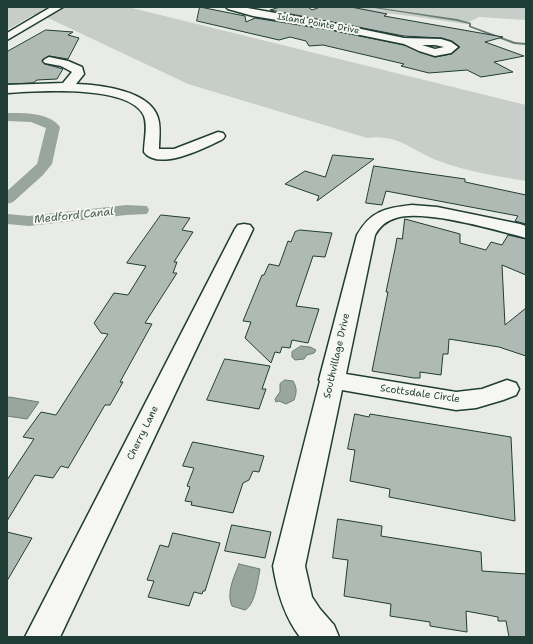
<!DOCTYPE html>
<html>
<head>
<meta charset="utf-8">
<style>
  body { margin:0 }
  #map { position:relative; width:533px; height:644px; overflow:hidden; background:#e9ebe7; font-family:"Shantell Sans",sans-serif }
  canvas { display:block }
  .frame { position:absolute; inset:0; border:8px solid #1f3d34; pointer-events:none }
</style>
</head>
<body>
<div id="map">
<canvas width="533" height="644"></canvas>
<div class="frame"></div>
</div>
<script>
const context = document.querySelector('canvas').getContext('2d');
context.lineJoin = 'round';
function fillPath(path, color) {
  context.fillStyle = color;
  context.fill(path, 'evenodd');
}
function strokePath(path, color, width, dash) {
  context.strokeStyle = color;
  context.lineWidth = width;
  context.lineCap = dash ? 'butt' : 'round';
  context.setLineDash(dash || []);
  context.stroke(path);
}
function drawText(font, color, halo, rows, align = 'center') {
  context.font = font + ' "Shantell Sans",sans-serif';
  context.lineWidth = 4;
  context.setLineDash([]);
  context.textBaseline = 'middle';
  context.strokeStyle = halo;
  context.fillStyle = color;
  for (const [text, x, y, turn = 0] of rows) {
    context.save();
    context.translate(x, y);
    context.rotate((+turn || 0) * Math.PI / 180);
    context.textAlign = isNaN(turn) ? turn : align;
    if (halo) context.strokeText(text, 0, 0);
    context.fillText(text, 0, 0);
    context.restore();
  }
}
const green = new Path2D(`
  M7,7H128L526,105V181C497,176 467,172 439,161C413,151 397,133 367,138L188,84L48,18L33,15L7,30Z
  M352,7H526V20L479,17L465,24L418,17L377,12Z`);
const water = new Path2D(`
  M301,346L310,347L316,350L314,353L307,355L304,359L295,360L292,357V352Z
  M285,380L293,381C297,388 297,392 294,400L286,404L279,401L276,402L275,399L280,392V384Z
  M9,397L39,402L27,419L7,416V400Z
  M239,564L260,569C258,580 255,605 245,610L232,606C226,593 234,577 239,564Z`);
const stream = new Path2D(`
  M368,7H374L457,19L471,23V26L515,42L526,43V45L514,44L469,27V24L457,21Z`);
const canal = new Path2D(`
  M7,113C23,113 49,112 60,127L52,164L43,175L13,202L7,204V191L37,164L46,128L31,122L7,121Z
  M126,205L147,206L149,210L147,214L126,215L29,226L7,224V214L29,216Z`);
const building = new Path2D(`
  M200,7L245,16L246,22L255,18L331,30L404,45L435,57L451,54L460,47L452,41L441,38L404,36L270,10L280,7H308L312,10L320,7H351L387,14L384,16L503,37L485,42L524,56L494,62L513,72L481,77L467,70L429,73L401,66L404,64L323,45L309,46L306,41L290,37L279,40L197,21Z
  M46,30L73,32L68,35L79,38L68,59L49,56L42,60L45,64L63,69L57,79L37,80L33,83L7,84V52Z
  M333,155L374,159L317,201L319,196L285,184L305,171L325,177Z
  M374,166L465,179V182L526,195V224L515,221L518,216L386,191L382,205L366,203Z
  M161,215L190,218L182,230L193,232L174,262H177L173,273H177L145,323L152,324L120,382H123L110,405H105L68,468L61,466L53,478L35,475L7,521V480L34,439L23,437L41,412L56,415L108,334L101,333L94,323L114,293L128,295L146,266L127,263Z
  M405,219L460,234V243L486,250L491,242L502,245L508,235L526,239V275L502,265L505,325L526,308V356L499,347L449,339L448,354H443L441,375L420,372V378H414L372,371L388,292H386L395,249L397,238L402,239Z
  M300,230L332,233L325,257L313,256L296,306L319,309L308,343L292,340L290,348L282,347L280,353L275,352L271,363L245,338L251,322L243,321L262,275H264L269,264L279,266L288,241L291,242L295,232Z
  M225,359L270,366L262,389H266L259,409L207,400Z
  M355,414L369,417L370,414L511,437L515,521L389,497L390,489L350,481L355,450L348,449Z
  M193,442L264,456L259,472L253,471L249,480L243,483L233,513L191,505L192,502L185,501L190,487L187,486L194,468L183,466Z
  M338,519L382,526L381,536L481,552L482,571L526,574V637H509L506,621H498V617L466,611L467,632L430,626V622L390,616L391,604L344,596L348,560L333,558Z
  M232,525L271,532L265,558L225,551Z
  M7,532L32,538L7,581Z
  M173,533L220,543L205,591H203L202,594L194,592L189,606L148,597L154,581L147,580L160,545L168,547Z`);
const street = new Path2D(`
  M51,7H63L7,40V33Z
  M226,7H242L342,25L404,38L441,39L451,42L458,47L451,53L435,56L419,51L404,44L331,29L253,16L228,9ZM422,45H435L444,47L435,49Z
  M49,57L68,61L82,67L84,74L76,84C100,85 150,90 158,118C161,128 159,139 159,149H174L218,132L223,133L225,136L223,139C207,147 159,172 144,152C144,141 148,126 144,116C130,84 36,91 7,93V85L63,83L72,72L61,66L45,63L43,61L45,59Z
  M412,205L437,207L520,224L526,226V238C496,230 424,209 396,218C386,221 380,226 375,235L346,374L456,392L482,389L507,380L516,383L519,389L516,395L503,400L476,408L456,410L342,390L305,566L312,597L320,609L334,625L339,637H300C284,616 277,591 273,566L320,381L319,380L357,235C371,211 385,208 412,205Z
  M244,224L250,225L253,229L60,637H25L235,229L238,225Z`);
const farStreetnames = [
  ["Island Pointe Drive",318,24,10]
];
const streetNames = [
  ["Southvillage Drive",337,356,-77],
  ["Scottsdale Circle",420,394,8],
  ["Cherry Lane",143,433,-64]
];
const waterNames = [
  ["Medford Canal",74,216,-6]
];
fillPath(green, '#c7cec9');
fillPath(water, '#99a6a0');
strokePath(water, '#687c75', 1);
fillPath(stream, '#687c75');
fillPath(canal, '#99a6a0');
fillPath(building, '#b0bab5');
strokePath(building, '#1f3d34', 1);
strokePath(street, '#1f3d34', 3);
fillPath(street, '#f6f6f2');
drawText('9px', '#1f3d34', '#f6f6f2', farStreetnames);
drawText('10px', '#1f3d34', '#f6f6f2', streetNames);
drawText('italic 11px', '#445c54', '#f6f6f2', waterNames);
</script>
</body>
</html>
